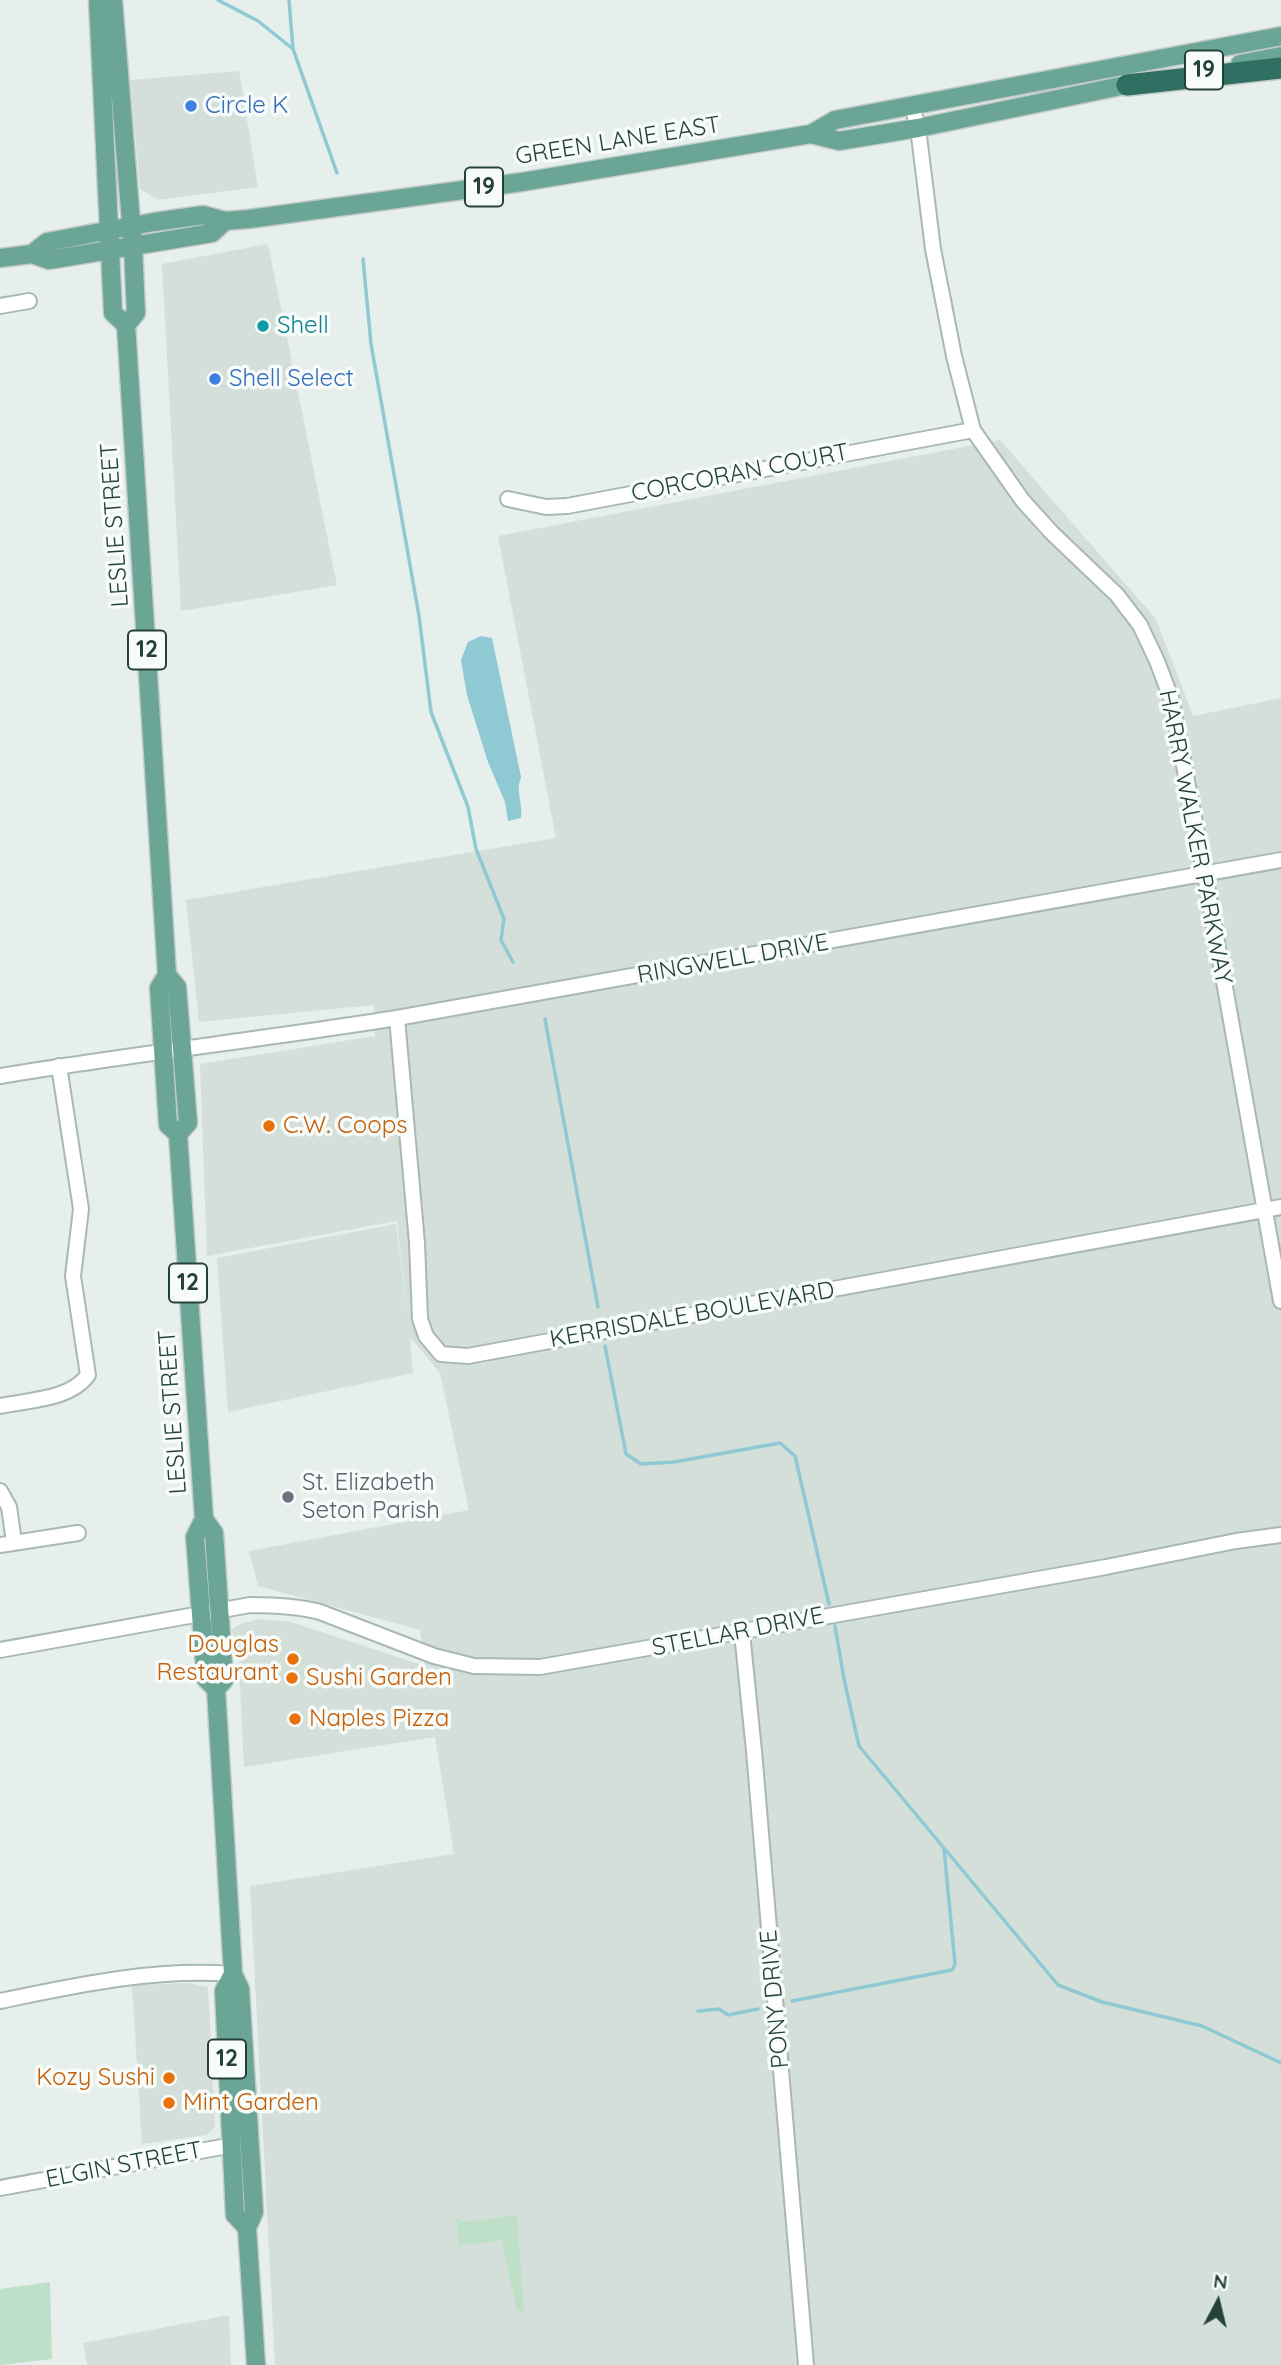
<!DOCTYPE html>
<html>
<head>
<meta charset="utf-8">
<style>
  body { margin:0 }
  #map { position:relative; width:1281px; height:2365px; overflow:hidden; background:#e6efeb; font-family:Quicksand,sans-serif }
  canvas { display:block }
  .north { position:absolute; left:1183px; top:2267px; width:70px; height:70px; -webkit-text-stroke:5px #f7fbf9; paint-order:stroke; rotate:7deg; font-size:19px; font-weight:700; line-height:28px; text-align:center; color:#24423a }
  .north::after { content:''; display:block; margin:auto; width:24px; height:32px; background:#24423a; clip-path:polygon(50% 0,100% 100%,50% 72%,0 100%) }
</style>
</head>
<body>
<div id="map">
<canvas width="1281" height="2365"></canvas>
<div class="north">N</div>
</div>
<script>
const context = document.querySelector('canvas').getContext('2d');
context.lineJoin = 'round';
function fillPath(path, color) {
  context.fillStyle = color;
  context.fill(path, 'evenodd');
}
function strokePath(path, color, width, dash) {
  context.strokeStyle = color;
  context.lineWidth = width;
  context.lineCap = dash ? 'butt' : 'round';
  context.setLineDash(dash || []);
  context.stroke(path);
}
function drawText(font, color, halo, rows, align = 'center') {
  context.font = font + ' Quicksand,sans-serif';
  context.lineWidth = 7;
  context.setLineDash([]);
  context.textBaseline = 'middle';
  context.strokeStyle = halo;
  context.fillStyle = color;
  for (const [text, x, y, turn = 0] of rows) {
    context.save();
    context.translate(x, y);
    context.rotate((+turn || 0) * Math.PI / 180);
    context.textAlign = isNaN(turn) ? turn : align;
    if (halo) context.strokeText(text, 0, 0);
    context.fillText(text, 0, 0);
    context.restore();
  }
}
const built = new Path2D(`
  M239,71L258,187L158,200L140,189L130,80Z
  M268,244L337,585L181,611L162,264Z
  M1000,440L1156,619L1193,716L1281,698V2365H275L250,1886L454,1854L435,1737L244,1767L238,1644L231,1630L240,1624L260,1619L291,1622L425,1666L420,1630L258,1586L249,1551L469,1510L440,1373L410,1337L413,1373L228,1412L217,1258L396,1224L408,1319L397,1221L207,1256L200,1064L375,1036L374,1005L199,1022L186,900L556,838L498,536Z
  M188,1983L208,1987L215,2127L207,2135L142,2144L132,1985Z
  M229,2315L231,2365H87L83,2343Z`);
const green = new Path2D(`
  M517,2215L524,2312L517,2310L501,2240L459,2246L456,2217L465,2222Z
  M50,2282L52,2359L0,2365V2289Z`);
const water = new Path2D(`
  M481,636L492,638L521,777C515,790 523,804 521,818L508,821L505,802L488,762L467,695L461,660L468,642Z`);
const stream = new Path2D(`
  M218,0L258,21L293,49
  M289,0L293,49L337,173
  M363,259L371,344L419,616L431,712L468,807L476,849L504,919L501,940L513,962
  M545,1019L598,1307
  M605,1346L626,1454L641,1464L674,1462L780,1443L795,1456L829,1604
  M835,1626L844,1679L859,1746L1058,1985L1102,2002L1202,2026L1281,2063
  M792,2001L952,1970L955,1964L944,1849
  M698,2011L719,2009L728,2015L758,2009`);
const minor = new Path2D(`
  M912,106L918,128L933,249L954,356L973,430L1023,501L1052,533L1117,595L1140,625L1157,661L1171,698L1205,875L1281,1301
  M0,306L29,301
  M508,499L546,507L567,506L973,430
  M397,1018L417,1243L420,1319L426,1336L441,1354L468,1356L1281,1207
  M0,1076C132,1054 265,1039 397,1018L1281,860
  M0,1406C28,1400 70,1400 88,1375L73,1276L81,1209L59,1066
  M0,1491L9,1507L14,1542
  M0,1545L78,1533
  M742,1633L754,1751L806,2365
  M0,1650L250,1605C274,1605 297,1606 320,1612L434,1656L474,1666L540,1667L1106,1567L1236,1541L1281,1535
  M0,2001C77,1985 154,1968 233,1974
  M0,2188L249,2142`);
const major = new Path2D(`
  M98,0L113,313L126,325L167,975L177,987L188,1123L178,1134
  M113,0L133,246L136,313L126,325
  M1240,64L1281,56
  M811,134L839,141L918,128L1140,82
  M32,254L47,242L154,222L203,215L225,221L249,219L522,182L811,134L835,120L1281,36
  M0,258L32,254L49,260L212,233L225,221
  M167,975L159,988L168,1125L178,1134L204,1519L214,1533L224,1680L216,1689
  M204,1519L195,1537L206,1679L216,1689L233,1974L240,1989L254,2212L247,2228L256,2365
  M233,1974L224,1991L235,2215L247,2228`);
const highway = new Path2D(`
  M1127,85L1281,68`);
const markers = [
  [191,106,7,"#3f7fe0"],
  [263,326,7,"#0f9aa8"],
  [215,379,7,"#3f7fe0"],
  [269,1126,7,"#e8710a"],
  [288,1497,7,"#6b7280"],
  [293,1659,7,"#e8710a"],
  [292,1678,7,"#e8710a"],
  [295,1719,7,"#e8710a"],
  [169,2078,7,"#e8710a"],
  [169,2103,7,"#e8710a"]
];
const shields = [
  [1204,70,38],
  [484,187,38],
  [147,650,38],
  [188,1283,38],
  [227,2059,38]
];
const shieldNames = [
  ["19",1204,70],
  ["19",484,187],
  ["12",147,650],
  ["12",188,1283],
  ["12",227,2059]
];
const shopNames = [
  ["Circle K",205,106],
  ["Shell Select",229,379]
];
const streetNames = [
  ["GREEN LANE EAST",618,141,-9],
  ["CORCORAN COURT",740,473,-11],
  ["LESLIE STREET",115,525,-94],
  ["HARRY WALKER PARKWAY",1195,837,79],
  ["RINGWELL DRIVE",733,959,-10],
  ["KERRISDALE BOULEVARD",692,1315,-10],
  ["LESLIE STREET",173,1412,-94],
  ["STELLAR DRIVE",738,1632,-11],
  ["PONY DRIVE",775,1999,-95],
  ["ELGIN STREET",124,2165,-11]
];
const cultureNames = [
  ["Shell",277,326]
];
const foodNames = [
  ["C.W. Coops",283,1126],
  ["Douglas",279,1645,"right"],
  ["Restaurant",279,1673,"right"],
  ["Sushi Garden",306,1678],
  ["Naples Pizza",309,1719],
  ["Kozy Sushi",155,2078,"right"],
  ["Mint Garden",183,2103]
];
const worshipNames = [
  ["St. Elizabeth",302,1483],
  ["Seton Parish",302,1511]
];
fillPath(built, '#d4dfda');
fillPath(green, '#bfe0c8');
fillPath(water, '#8ec9d4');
strokePath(stream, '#8ec9d4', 3.5);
strokePath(minor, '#a8b8b2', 18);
strokePath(major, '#c2cac8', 21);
strokePath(highway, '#c2cac8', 24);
strokePath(minor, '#fff', 14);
strokePath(major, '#6aa596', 18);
strokePath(highway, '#2f6f62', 21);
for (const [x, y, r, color] of markers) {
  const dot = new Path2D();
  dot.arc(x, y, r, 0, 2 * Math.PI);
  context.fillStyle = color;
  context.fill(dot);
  strokePath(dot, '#f7fbf9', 2.5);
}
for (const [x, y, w] of shields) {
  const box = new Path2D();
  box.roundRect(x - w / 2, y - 19.5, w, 39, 5);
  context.fillStyle = '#f7fbf9';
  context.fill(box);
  strokePath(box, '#24423a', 2);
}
drawText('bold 23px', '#24423a', null, shieldNames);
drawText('24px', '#366cbe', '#f7fbf9', shopNames, 'left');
drawText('24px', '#24423a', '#f7fbf9', streetNames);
drawText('24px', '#0d838f', '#f7fbf9', cultureNames, 'left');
drawText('24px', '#c56008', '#f7fbf9', foodNames, 'left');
drawText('24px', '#5b616d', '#f7fbf9', worshipNames, 'left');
</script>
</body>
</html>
